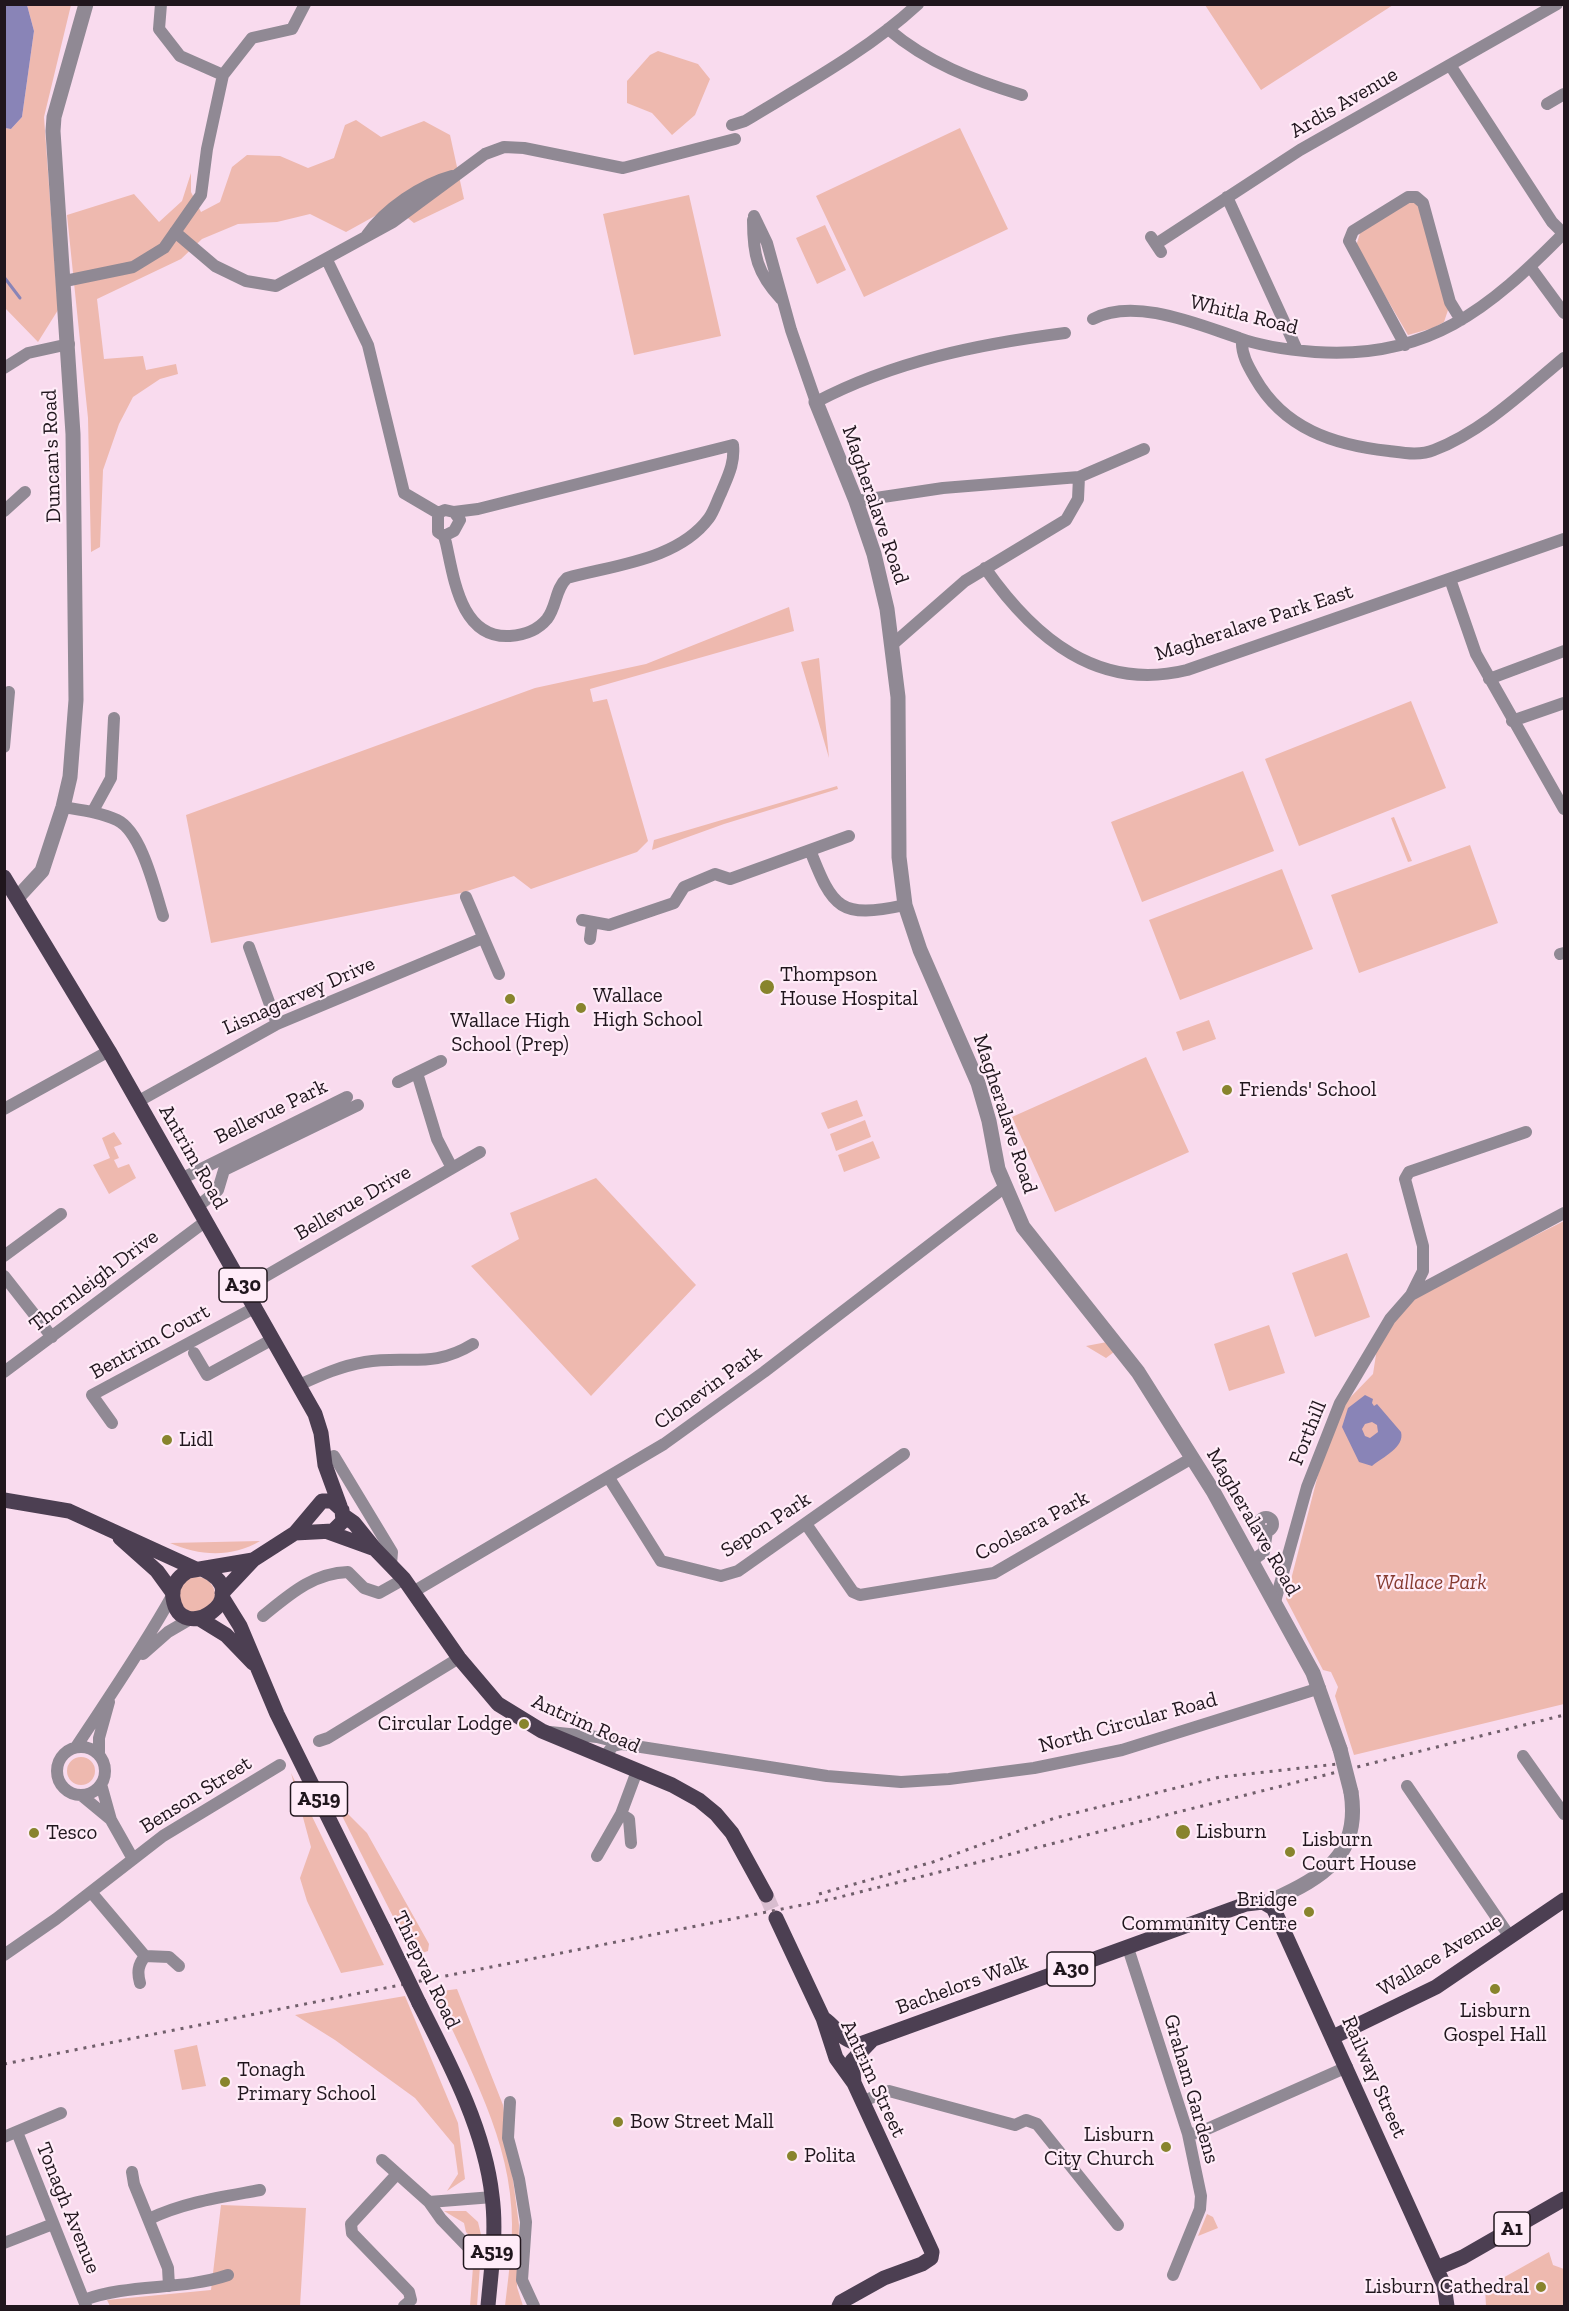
<!DOCTYPE html>
<html>
<head>
<meta charset="utf-8">
<style>
  body { margin:0 }
  #map { position:relative; width:1569px; height:2311px; overflow:hidden; background:#f9dbee; font-family:"Zilla Slab",serif }
  canvas { display:block }
  .frame { position:absolute; inset:0; border:6px solid #20161d; pointer-events:none }
</style>
</head>
<body>
<div id="map">
<canvas width="1569" height="2311"></canvas>
<div class="frame"></div>
</div>
<script>
const context = document.querySelector('canvas').getContext('2d');
context.lineJoin = 'round';
function fillPath(path, color) {
  context.fillStyle = color;
  context.fill(path, 'evenodd');
}
function strokePath(path, color, width, dash) {
  context.strokeStyle = color;
  context.lineWidth = width;
  context.lineCap = dash ? 'butt' : 'round';
  context.setLineDash(dash || []);
  context.stroke(path);
}
function drawText(font, color, halo, rows, align = 'center') {
  context.font = font + ' "Zilla Slab",serif';
  context.lineWidth = 4.5;
  context.setLineDash([]);
  context.textBaseline = 'middle';
  context.strokeStyle = halo;
  context.fillStyle = color;
  for (const [text, x, y, turn = 0] of rows) {
    context.save();
    context.translate(x, y);
    context.rotate((+turn || 0) * Math.PI / 180);
    context.textAlign = isNaN(turn) ? turn : align;
    if (halo) context.strokeText(text, 0, 0);
    context.fillText(text, 0, 0);
    context.restore();
  }
}
const green = new Path2D(`
  M27,5H71L44,117L58,310L38,342L5,308V128L11,129L22,117L34,31Z
  M1205,5V4L1393,5L1261,90Z
  M658,51L698,64L710,79L695,115L672,135L652,113L627,103V81L650,55Z
  M356,120L381,137L424,121L450,135L464,199L414,223L393,206L346,232L310,214L277,222L238,224L202,239L181,259L97,299L104,359L143,356L146,370L176,364L178,374L160,379L133,397L119,424L103,470L100,547L91,552L88,418L67,215L134,194L159,222L182,201L191,173V192L201,212L220,202L232,167L247,155L280,156L308,168L334,158L345,125Z
  M960,128L1008,229L864,297L816,196Z
  M689,195L721,336L634,355L603,214Z
  M1407,203H1417L1449,307L1444,322L1433,328L1408,335L1356,246L1360,233Z
  M825,225L846,270L817,284L796,238Z
  M789,607L794,631L590,689L593,702L607,699L648,841L637,852L531,889L514,876L461,893L211,943L186,815L535,688L646,664Z
  M819,658L829,758L801,662Z
  M1411,701L1446,788L1299,846L1265,759Z
  M1243,771L1274,851L1142,902L1111,822Z
  M837,786L838,789L724,824L652,850L654,840Z
  M1394,817L1412,861L1408,862L1391,818Z
  M1470,845L1498,923L1359,973L1331,895Z
  M1282,869L1313,949L1180,1000L1149,920Z
  M1209,1020L1216,1039L1183,1051L1176,1032Z
  M1146,1057L1189,1152L1055,1212L1012,1117Z
  M857,1100L863,1116L828,1129L821,1113Z
  M865,1120L871,1137L836,1151L830,1134Z
  M114,1132L122,1144L114,1147L119,1158L114,1160L118,1168L129,1164L136,1178L109,1194L93,1165L110,1158L102,1138Z
  M873,1141L880,1158L844,1172L838,1155Z
  M596,1178L696,1285L591,1396L471,1266L519,1239L510,1213Z
  M1564,1221V1704L1354,1755L1335,1696L1338,1687L1331,1672L1323,1670L1286,1599L1320,1467L1342,1406L1373,1374L1377,1348L1392,1321L1413,1297Z
  M1347,1253L1370,1317L1315,1337L1292,1273Z
  M1269,1325L1285,1373L1229,1391L1214,1344Z
  M1107,1342L1114,1352L1106,1358L1086,1346Z
  M260,1541C232,1558 199,1556 170,1543Z
  M179 1595a18 18 0 1 1 36 0a18 18 0 1 1-36 0Z
  M67 1771a14 14 0 1 1 28 0a14 14 0 1 1-28 0Z
  M291,1773L384,1965L341,1973L307,1901L300,1878L311,1847Z
  M334,1800L367,1833L429,1944L428,1951L413,1956Z
  M457,1989L503,2105L519,2225L517,2287L523,2306H505C508,2280 512,2252 512,2224C512,2140 468,2067 435,1992Z
  M405,1996L458,2123L465,2179L447,2191L458,2174L454,2145L415,2098L335,2040L295,2015Z
  M197,2045L206,2086L182,2090L174,2050Z
  M221,2205L306,2208L300,2306H110L107,2300L211,2290Z
  M444,2211H466L478,2222L482,2239L477,2306H470L475,2241L466,2232L464,2223Z
  M1207,2214L1213,2217L1218,2228L1198,2236Z
  M1549,2252L1553,2265L1564,2269V2306H1486L1485,2288Z`);
const water = new Path2D(`
  M5,4L27,5L34,31L22,117L11,129L5,128Z
  M1365,1395L1373,1399L1372,1403L1374,1406L1377,1404L1401,1432C1405,1447 1383,1457 1372,1466L1359,1462L1342,1427L1348,1408ZM1372,1422L1377,1425L1378,1432L1370,1438L1365,1436L1362,1429L1365,1424Z`);
const stream = new Path2D(`
  M4,277L20,298`);
const primaryTunnel = new Path2D(`
  M766,1895L776,1918`);
const minor = new Path2D(`
  M161,4L159,29L180,56L223,75
  M888,29C928,63 973,80 1022,95
  M1450,65L1552,222L1564,234
  M1547,104L1564,94
  M732,125L745,121C804,85 867,51 918,4
  M1227,197L1297,350
  M754,216L767,243L791,330L816,402C894,361 979,344 1065,333
  M753,220C753,255 757,273 781,299
  M175,232L215,266L246,281L276,286L393,222L485,154L504,147L524,148L623,168L735,139
  M367,235C385,209 422,184 452,176
  M1151,237L1161,252
  M1156,244L1300,150L1557,4
  M327,260L368,345L404,493L438,513
  M1531,268L1564,313
  M65,281L133,267L164,248L201,195L207,149L223,75L252,38L292,29L305,4
  M1093,319C1134,297 1197,324 1239,338C1263,347 1289,350 1315,352C1428,360 1489,309 1564,233
  M1242,340C1241,354 1248,366 1255,378C1284,429 1334,445 1389,451C1404,453 1420,456 1434,450C1483,431 1524,391 1564,358
  M1405,345L1349,241L1353,231L1408,197H1416L1423,203L1450,302L1461,320
  M4,368L28,353L69,344
  M856,501L943,488L1079,477L1144,449
  M4,511L25,492
  M444,536L454,531L460,520L454,512L445,510L438,513V532L444,536L446,543C454,579 461,639 510,636C524,635 538,630 547,619C557,606 555,589 567,578C614,565 678,560 709,518C714,511 717,501 721,493C728,476 735,463 733,445L478,509L454,512
  M985,568C1034,638 1098,692 1187,670L1564,539
  M1450,579L1476,654L1564,809
  M893,644L965,581L1066,520L1078,499L1079,477
  M1489,679L1564,651
  M1512,721L1564,703
  M4,747L9,692
  M63,807C81,810 100,812 117,820C142,832 155,891 163,916
  M93,811L111,778L114,718
  M810,850C833,909 840,919 905,905
  M466,897L499,974
  M582,920L609,925L674,903L684,887L715,874L730,879L849,836
  M590,939L592,923
  M249,947L277,1024
  M1560,954L1564,953
  M417,1073L437,1139L452,1168
  M398,1082L441,1061
  M137,1102L277,1024L483,938
  M4,1109L109,1051
  M181,1179L347,1097
  M197,1207L218,1190L224,1170L358,1105
  M4,1256L61,1214
  M4,1276L52,1337
  M245,1288L480,1152
  M1411,1295L1423,1271V1246L1405,1179L1409,1172L1526,1132
  M194,1353L207,1375L273,1339
  M4,1372L206,1221
  M299,1385C321,1375 341,1366 365,1362C408,1355 432,1369 473,1344
  M112,1423L92,1395L256,1307
  M334,1456L392,1552L391,1564
  M609,1478L661,1561L721,1576L738,1571L904,1454
  M1259 1524a7 7 0 1 1 14 0a7 7 0 1 1-14 0Z
  M806,1524L853,1592L860,1595L994,1573L1192,1458
  M1252,1561L1264,1552L1267,1531
  M413,1592L664,1444L764,1372L1005,1187
  M1275,1602L1307,1487L1340,1403L1390,1319L1411,1295L1564,1213
  M263,1616C289,1595 313,1573 348,1572L364,1588L379,1593L404,1579
  M143,1654L168,1632L192,1618
  M550,1732L597,1737L621,1743
  M319,1741L328,1738L459,1658
  M57 1771a24 24 0 1 1 48 0a24 24 0 1 1-48 0Z
  M76,1747C109,1697 143,1648 172,1596
  M99,1755V1738L109,1702
  M605,1756L613,1746L622,1744L827,1776L901,1782L949,1779L1034,1768L1122,1750L1320,1688
  M1523,1756L1564,1814
  M101,1784L111,1820L133,1859
  M1407,1786L1510,1937
  M81,1795L110,1819
  M621,1814L629,1819L631,1843
  M597,1856L621,1814L637,1771
  M91,1892L145,1956
  M1128,1948L1188,2134L1201,2196L1200,2209L1173,2275
  M4,1955L56,1919L163,1836L280,1765
  M140,1983C137,1972 138,1965 145,1956L169,1957L179,1966
  M863,2101L889,2091L1015,2125L1026,2120L1037,2124L1118,2225
  M510,2102L508,2138L519,2179L526,2222L522,2280L534,2306
  M17,2132L86,2306
  M1188,2134L1198,2133L1347,2067
  M4,2137L61,2113
  M382,2160L429,2202L493,2197
  M132,2172L134,2184L168,2268L169,2286
  M397,2174L351,2224L352,2233L409,2292L411,2300L404,2306
  M429,2202L441,2219L467,2246
  M149,2219C184,2202 222,2197 260,2190
  M4,2243L53,2224
  M84,2300C130,2283 181,2291 228,2275`);
const tertiary = new Path2D(`
  M816,402L856,501L874,554L887,609L898,697L899,857L905,905L920,950L978,1083L989,1121L998,1169L1023,1227L1138,1372L1213,1491L1313,1673L1340,1749
  M18,897L42,871L63,807L70,777L76,700L73,434L53,131L54,117L86,4
  M1269,1905L1273,1900C1323,1877 1361,1855 1351,1792`);
const primary = new Path2D(`
  M4,877L109,1051L315,1414L321,1433L325,1465L340,1506
  M4,1500L69,1511L196,1569
  M344,1516L354,1523L375,1549L404,1579L459,1658L498,1704L542,1731L672,1785L699,1800L716,1814L732,1833L766,1895
  M328,1532L375,1549
  M120,1538L157,1571L173,1593
  M204,1570C258,1595 180,1648 173,1598C171,1585 178,1577 188,1571L253,1560L295,1533L322,1501H332L342,1510L343,1521L333,1531L295,1533
  M222,1593L253,1560
  M222,1597L240,1626L277,1714L383,1928
  M200,1619L226,1635L253,1663
  M776,1918L823,2018L836,2058L854,2083L932,2252L931,2258L922,2264L884,2278L841,2302L839,2306
  M419,2003C449,2062 485,2130 492,2196C497,2232 491,2271 488,2306
  M823,2018C839,2029 838,2039 860,2044L1246,1904L1263,1902L1273,1908L1277,1916L1444,2285L1447,2306
  M1333,2037L1436,1987L1564,1900
  M854,2083L852,2061L871,2041
  M1437,2268L1463,2257L1564,2199`);
const rail = new Path2D(`
  M819,1894L933,1862L1055,1818L1220,1777L1347,1763
  M4,2064L832,1899L1564,1715`);
const tertiaryBridge = new Path2D(`
  M1340,1749L1351,1792`);
const primaryBridge = new Path2D(`
  M383,1928L419,2003`);
const markers = [
  [767,987,8,"#88842d"],
  [510,999,6,"#88842d"],
  [581,1008,6,"#88842d"],
  [1227,1090,6,"#88842d"],
  [167,1440,6,"#88842d"],
  [524,1724,6,"#88842d"],
  [1183,1832,8,"#88842d"],
  [34,1833,6,"#88842d"],
  [1290,1852,6,"#88842d"],
  [1309,1912,6,"#88842d"],
  [1495,1989,6,"#88842d"],
  [225,2082,6,"#88842d"],
  [618,2122,6,"#88842d"],
  [1166,2147,6,"#88842d"],
  [792,2156,6,"#88842d"],
  [1541,2287,6,"#88842d"]
];
const shields = [
  [243,1285,48],
  [319,1799,57],
  [1071,1969,48],
  [1512,2229,36],
  [492,2252,57]
];
const shieldNames = [
  ["A30",243,1285],
  ["A519",319,1799],
  ["A30",1071,1969],
  ["A1",1512,2229],
  ["A519",492,2252]
];
const streetNames = [
  ["Ardis Avenue",1344,103,-30],
  ["Whitla Road",1244,315,14],
  ["Duncan's Road",52,456,-92],
  ["Magheralave Road",875,505,71],
  ["Magheralave Park East",1254,623,-18],
  ["Lisnagarvey Drive",299,996,-24],
  ["Bellevue Park",271,1112,-26],
  ["Magheralave Road",1005,1114,72],
  ["Antrim Road",193,1157,60],
  ["Bellevue Drive",353,1203,-30],
  ["Thornleigh Drive",94,1281,-37],
  ["Bentrim Court",150,1342,-29],
  ["Clonevin Park",708,1388,-36],
  ["Forthill",1308,1433,-68],
  ["Magheralave Road",1253,1522,60],
  ["Sepon Park",766,1525,-33],
  ["Coolsara Park",1032,1526,-28],
  ["North Circular Road",1128,1723,-15],
  ["Antrim Road",586,1724,24],
  ["Benson Street",196,1795,-32],
  ["Wallace Avenue",1440,1955,-31],
  ["Thiepval Road",426,1970,64],
  ["Bachelors Walk",962,1985,-20],
  ["Railway Street",1374,2077,66],
  ["Antrim Street",873,2079,65],
  ["Graham Gardens",1191,2089,74],
  ["Tonagh Avenue",68,2208,68]
];
const poiNames = [
  ["Thompson",780,975],
  ["House Hospital",780,999],
  ["Wallace",593,996],
  ["High School",593,1020],
  ["Wallace High",510,1021,"center"],
  ["School (Prep)",510,1045,"center"],
  ["Friends' School",1239,1090],
  ["Lidl",179,1440],
  ["Circular Lodge",512,1724,"right"],
  ["Lisburn",1196,1832],
  ["Tesco",46,1833],
  ["Lisburn",1302,1840],
  ["Court House",1302,1864],
  ["Bridge",1297,1900,"right"],
  ["Community Centre",1297,1924,"right"],
  ["Lisburn",1495,2011,"center"],
  ["Gospel Hall",1495,2035,"center"],
  ["Tonagh",237,2070],
  ["Primary School",237,2094],
  ["Bow Street Mall",630,2122],
  ["Lisburn",1154,2135,"right"],
  ["City Church",1154,2159,"right"],
  ["Polita",804,2156],
  ["Lisburn Cathedral",1529,2287,"right"]
];
const parkNames = [
  ["Wallace Park",1431,1583]
];
fillPath(green, '#eeb9af');
fillPath(water, '#8984b7');
strokePath(stream, '#8984b7', 3);
strokePath(primaryTunnel, '#d8bdcf', 15, [15, 8]);
strokePath(minor, '#908994', 12);
strokePath(tertiary, '#908994', 15);
strokePath(primary, '#4c3f52', 15);
strokePath(rail, '#715f6b', 3, [3, 6]);
strokePath(tertiaryBridge, '#908994', 15);
strokePath(primaryBridge, '#4c3f52', 15);
for (const [x, y, r, color] of markers) {
  const dot = new Path2D();
  dot.arc(x, y, r, 0, 2 * Math.PI);
  context.fillStyle = color;
  context.fill(dot);
  strokePath(dot, '#ffecf8', 2);
}
for (const [x, y, w] of shields) {
  const box = new Path2D();
  box.roundRect(x - w / 2, y - 17, w, 34, 4.5);
  context.fillStyle = '#ffecf8';
  context.fill(box);
  strokePath(box, '#20161d', 1.5);
}
drawText('bold 20px', '#20161d', null, shieldNames);
drawText('21px', '#20161d', '#ffecf8', streetNames);
drawText('21px', '#20161d', '#ffecf8', poiNames, 'left');
drawText('italic 21px', '#863b30', '#ffecf8', parkNames);
</script>
</body>
</html>
